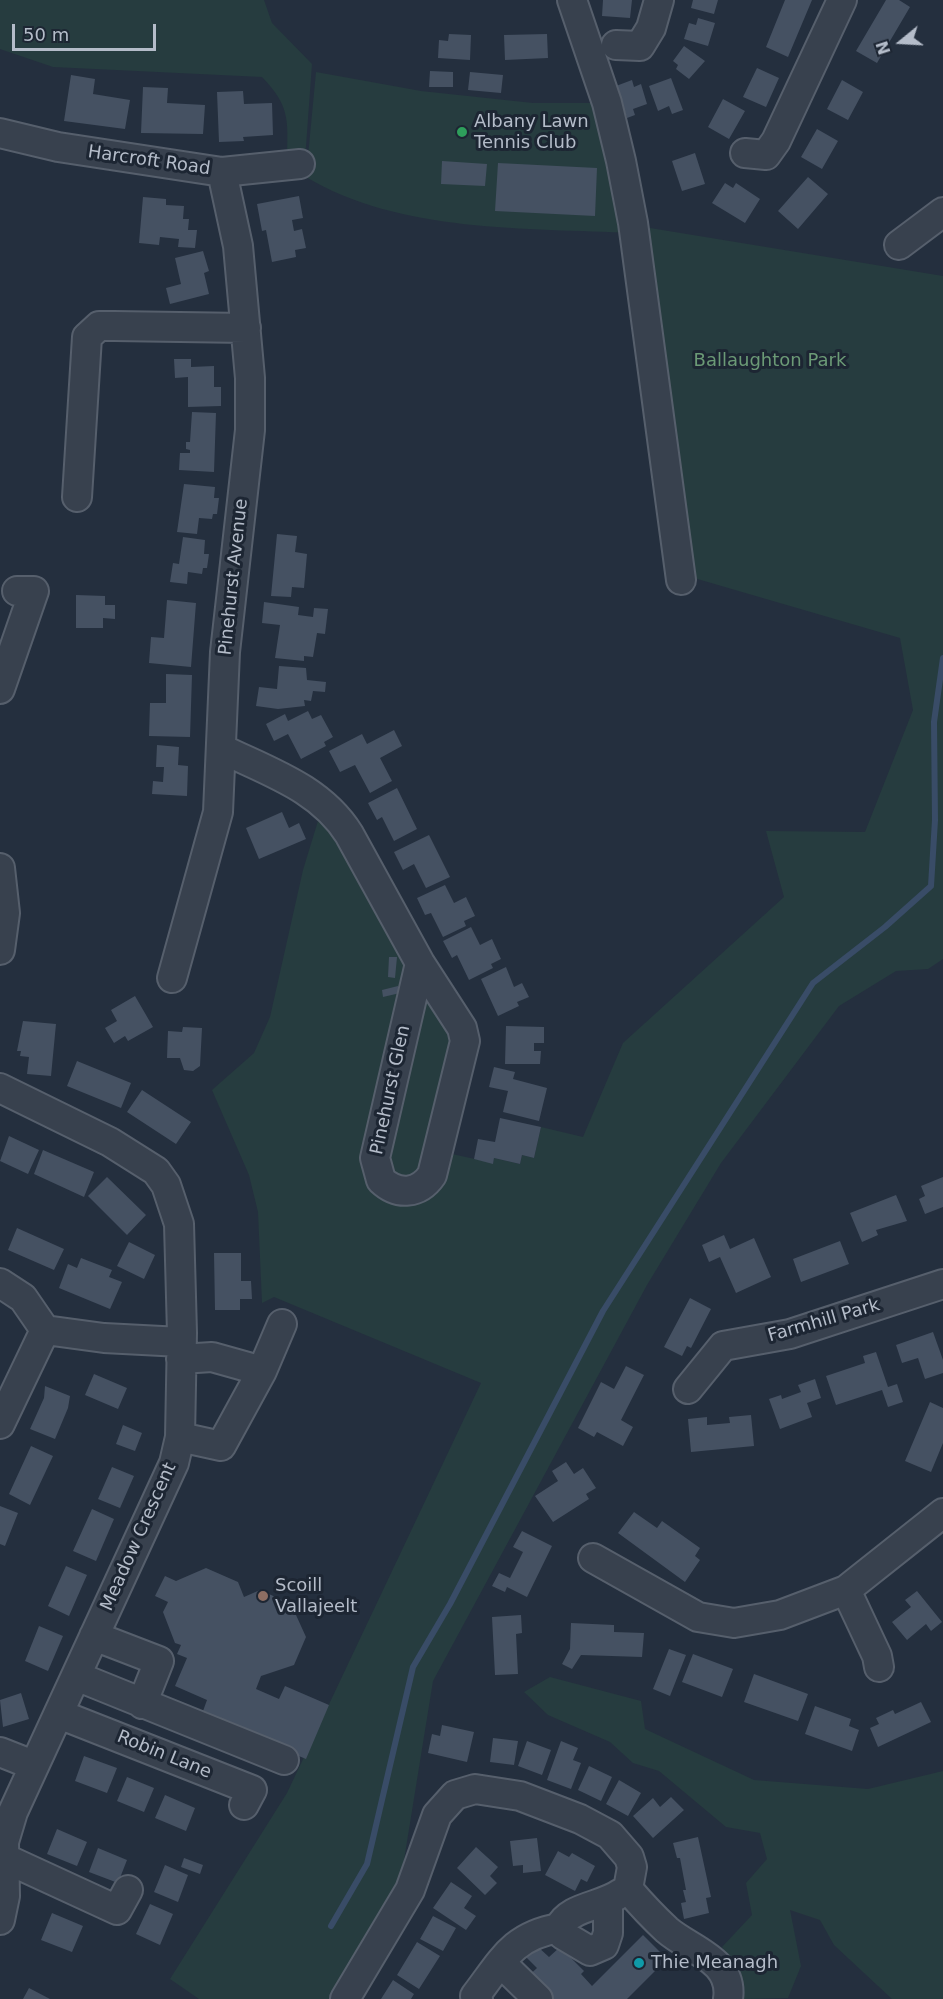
<!DOCTYPE html>
<html>
<head>
<meta charset="utf-8">
<style>
  body { margin:0 }
  #map { position:relative; width:943px; height:1999px; overflow:hidden; background:#242f3e; font-family:"DejaVu Sans",sans-serif }
  canvas { display:block }
  .north { position:absolute; left:871px; top:12px; width:60px; height:60px; -webkit-text-stroke:4px #1d2633; paint-order:stroke; rotate:252deg; font-size:16px; font-weight:700; line-height:24px; text-align:center; color:#b4bcc9 }
  .north::after { content:''; display:block; margin:auto; width:21px; height:27px; background:#b4bcc9; clip-path:polygon(50% 0,100% 100%,50% 72%,0 100%) }
  .scale { position:absolute; left:12px; top:24px; width:144px; height:27px; box-sizing:border-box; border:3px solid #b4bcc9; border-top:0; padding-left:8px; font-size:18px; line-height:21px; white-space:nowrap; color:#b4bcc9; -webkit-text-stroke:4px #1d2633; paint-order:stroke }
</style>
</head>
<body>
<div id="map">
<canvas width="943" height="1999"></canvas>
<div class="north">N</div>
<div class="scale">50 m</div>
</div>
<script>
const context = document.querySelector('canvas').getContext('2d');
context.lineJoin = 'round';
function fillPath(path, color) {
  context.fillStyle = color;
  context.fill(path, 'evenodd');
}
function strokePath(path, color, width, dash) {
  context.strokeStyle = color;
  context.lineWidth = width;
  context.lineCap = dash ? 'butt' : 'round';
  context.setLineDash(dash || []);
  context.stroke(path);
}
function drawText(font, color, halo, rows, align = 'center') {
  context.font = font + ' "DejaVu Sans",sans-serif';
  context.lineWidth = 6;
  context.setLineDash([]);
  context.textBaseline = 'middle';
  context.strokeStyle = halo;
  context.fillStyle = color;
  for (const [text, x, y, turn = 0] of rows) {
    context.save();
    context.translate(x, y);
    context.rotate((+turn || 0) * Math.PI / 180);
    context.textAlign = isNaN(turn) ? turn : align;
    if (halo) context.strokeText(text, 0, 0);
    context.fillText(text, 0, 0);
    context.restore();
  }
}
const green = new Path2D(`
  M0,0H264L272,23L312,64L305,160L287,158C288,120 290,106 262,77L53,67L0,49Z
  M316,72L421,91L533,103H607L633,233C528,228 399,233 306,177Z
  M644,227L943,276V959L928,969L896,971L839,1006L721,1163L647,1285L433,1681L399,1891L330,1999H199L170,1979L287,1793L481,1383L274,1297L262,1303L258,1212L249,1175L212,1090L254,1053L270,1017L303,870L321,811L407,955L367,1181L375,1195L390,1202L446,1157L451,1158L452,1154L493,1163L494,1158L520,1164L522,1155L534,1158L541,1127L583,1137L623,1043L784,897L766,831L865,832L913,710L900,638L694,578Z
  M424,994L455,1034L420,1170C405,1179 397,1176 386,1165Z
  M550,1677L641,1701L645,1729L754,1780L868,1789L943,1771V1999H892L834,1945L820,1920L790,1910L801,1966L788,1998L743,1999L738,1975L722,1947L752,1915L746,1883L767,1859L760,1833L726,1827L659,1771L633,1763L610,1742L548,1715L524,1692Z`);
const stream = new Path2D(`
  M331,1926L367,1864L413,1667L450,1604L603,1311L813,983L885,927L931,886L935,820L934,722L943,658`);
const building = new Path2D(`
  M603,0H632L630,18L602,16Z
  M693,0H718L714,14L691,8Z
  M785,0H812L788,57L766,47Z
  M886,0H899L910,7L877,63L856,51Z
  M698,18L715,23L708,46L684,39L689,23L696,25Z
  M449,34L471,35L470,60L438,58L439,40L448,41Z
  M547,34L548,58L505,60L504,35Z
  M684,46L705,61L689,79L676,69L678,65L673,61Z
  M757,68L779,78L766,107L743,97Z
  M430,71L453,72V87H429Z
  M470,72L503,75L501,93L468,90Z
  M71,75L95,79L93,94L130,100L125,129L64,121Z
  M671,78L683,110L672,114L669,106L658,111L649,86Z
  M632,80L634,87L641,84L647,104L633,109L635,115L627,118L616,86Z
  M842,80L863,92L848,120L827,109Z
  M143,87L168,88L167,103L205,105L203,134L141,133Z
  M243,91L244,104L272,103L273,135L243,137L244,141L219,142L217,92Z
  M723,99L745,111L729,139L708,127Z
  M817,129L838,141L822,169L801,157Z
  M695,153L705,184L682,191L672,161Z
  M442,161L487,164L485,186L441,184Z
  M498,163L597,168L595,216L495,211Z
  M808,177L828,194L798,229L778,211Z
  M725,183L733,188L736,183L760,199L745,223L712,203Z
  M299,196L303,218L292,220L294,231L302,229L306,248L295,250L296,257L272,262L266,230L262,231L257,204Z
  M143,197L166,199V205L184,206L183,219H189L188,230H197L195,248L178,247L179,239L160,237L159,245L139,243Z
  M203,251L209,271L204,273L209,294L170,304L166,288L181,284L175,258Z
  M174,359H191V367L214,366V387H221V406L188,407V377L175,378Z
  M192,412L216,413L214,472L179,470L180,453H190V450L186,449V442H190Z
  M184,484L215,487L214,498H219L217,514H213L212,519L199,518L197,534L177,532Z
  M277,534L297,536L295,552L307,554L304,588L292,587L291,597L271,596Z
  M183,537L205,540L204,554H209L207,568H203L202,574L188,572L187,584L170,582L173,563L179,564Z
  M76,595L105,596V605H115V619L103,618V628H76Z
  M167,600L196,603L191,667L149,663L151,637L164,638Z
  M264,602L299,607L298,615L313,617L314,608L328,609L325,634L317,633L313,657L304,656V661L275,658L280,625L262,623Z
  M279,666L306,668L307,680L326,682L325,692L313,691L311,701L304,700L305,706L278,709L256,706L259,687L277,689Z
  M166,674L192,675L190,737L149,736L150,703H166Z
  M308,711L312,719L321,715L333,737L324,742L326,746L301,759L288,734L274,741L266,724L285,714L288,721Z
  M394,730L402,746L380,758L392,781L370,793L355,765L340,772L329,751L362,734L367,744Z
  M157,745L179,747L178,765L188,766L187,796L152,794L153,781L163,782L164,767H156Z
  M397,788L417,829L394,841L382,817L377,820L368,803Z
  M282,812L289,828L299,823L306,839L259,859L246,828Z
  M429,835L450,877L426,888L414,864L403,870L394,852Z
  M445,885L454,903L466,897L475,916L464,921L466,926L443,937L431,913L425,915L417,898Z
  M471,927L480,945L492,939L501,959L491,964L493,968L469,980L457,955L452,958L443,941Z
  M389,957H397L395,978L388,977Z
  M506,967L514,987L522,983L529,997L517,1002L519,1006L498,1016L481,979Z
  M398,986L400,993L383,997L382,990Z
  M135,996L153,1027L128,1041L125,1036L114,1043L105,1028L117,1021L111,1010Z
  M23,1021L56,1024L51,1076L27,1074L29,1057L20,1056L21,1051H17Z
  M506,1026L544,1027V1043H534V1051H541L540,1064H505Z
  M183,1027L202,1028L200,1066L193,1071L184,1070L180,1058H167L168,1031L182,1032Z
  M77,1061L131,1083L121,1108L67,1086Z
  M494,1067L515,1072L513,1079L547,1088L539,1121L503,1112L508,1091L489,1087Z
  M142,1090L191,1122L176,1144L127,1112Z
  M500,1118L541,1127L534,1158L522,1155L520,1164L494,1158L493,1164L474,1159L478,1139L495,1142Z
  M9,1136L39,1150L28,1174L0,1161Z
  M43,1150L94,1172L84,1197L34,1174Z
  M107,1177L146,1215L127,1235L88,1196Z
  M943,1177V1207L925,1214L919,1199L925,1196L921,1186Z
  M896,1195L907,1221L876,1230L878,1235L862,1242L850,1213Z
  M17,1228L64,1249L54,1270L8,1250Z
  M724,1235L730,1249L754,1238L771,1277L736,1293L720,1257L709,1262L702,1245Z
  M840,1241L849,1264L801,1282L793,1259Z
  M129,1242L155,1255L144,1279L117,1266Z
  M214,1253H241V1281H251L252,1299H240V1310H215Z
  M81,1258L112,1270L109,1277L122,1282L110,1309L59,1288L68,1264L77,1268Z
  M690,1298L711,1309L691,1348L687,1346L682,1356L664,1347Z
  M933,1332L943,1360V1373L925,1379L918,1358L902,1363L896,1345Z
  M876,1352L888,1387L897,1384L903,1402L888,1407L882,1390L836,1405L826,1376L865,1363L863,1356Z
  M626,1366L644,1375L621,1420L633,1427L623,1446L597,1432L594,1437L578,1428L601,1382L614,1389Z
  M94,1374L127,1388L118,1409L85,1395Z
  M815,1379L821,1398L807,1403L812,1417L780,1429L769,1399L781,1395L782,1399L801,1392L798,1385Z
  M45,1386L70,1396L68,1408L55,1439L30,1429L44,1398Z
  M930,1402L943,1408V1443L931,1472L905,1461Z
  M751,1415L754,1446L691,1452L688,1419L707,1417V1425L730,1423L729,1417Z
  M123,1425L142,1433L135,1451L116,1444Z
  M31,1446L53,1456L30,1505L9,1494Z
  M566,1462L574,1474L583,1468L596,1488L586,1494L589,1499L553,1522L535,1496L558,1481L552,1471Z
  M112,1467L134,1476L120,1508L98,1499Z
  M0,1506L18,1513L5,1546L0,1544Z
  M92,1509L114,1519L96,1561L73,1551Z
  M634,1512L657,1528L662,1521L700,1548L695,1556L700,1560L685,1582L618,1533Z
  M522,1531L552,1546L527,1597L507,1587L505,1592L492,1586L499,1573L510,1578L523,1552L513,1547Z
  M66,1566L87,1575L69,1616L48,1606Z
  M206,1568L238,1582L244,1597L260,1590L291,1604L306,1637L294,1665L261,1676L256,1689L279,1699L285,1686L329,1705L306,1759L258,1739L260,1735L203,1711L207,1700L175,1686L187,1658L177,1654L181,1645L175,1643L163,1612L168,1602L155,1596L165,1576L176,1581Z
  M917,1591L942,1622L931,1631L926,1624L907,1640L892,1622L911,1607L905,1600Z
  M521,1615L522,1633L516,1634L518,1674L495,1675L492,1617Z
  M571,1623L614,1625V1632L644,1633L642,1657L581,1655L572,1669L562,1664L570,1649Z
  M39,1626L63,1636L48,1671L25,1661Z
  M669,1649L686,1655L670,1696L653,1689Z
  M693,1654L733,1669L722,1697L682,1682Z
  M754,1674L808,1694L798,1721L744,1702Z
  M21,1693L29,1719L3,1727L0,1700Z
  M921,1702L931,1722L878,1747L870,1728L879,1724L876,1718L893,1710L895,1714Z
  M815,1706L851,1719L849,1726L859,1730L852,1751L805,1734Z
  M442,1725L474,1732L467,1762L428,1753L432,1734L440,1736Z
  M493,1738L518,1741L514,1765L490,1762Z
  M527,1741L551,1750L542,1775L518,1766Z
  M561,1741L578,1748L573,1760L581,1763L571,1789L547,1780Z
  M84,1756L117,1768L107,1793L75,1781Z
  M589,1766L612,1777L601,1801L578,1790Z
  M127,1777L154,1788L144,1812L117,1801Z
  M619,1780L641,1793L628,1816L606,1804Z
  M165,1795L195,1808L186,1831L155,1818Z
  M671,1797L684,1810L653,1838L633,1816L653,1798L660,1807Z
  M57,1829L87,1842L77,1866L47,1854Z
  M698,1837L711,1897L706,1898L709,1913L684,1919L681,1903L686,1902L683,1890H686L680,1858H677L673,1843Z
  M537,1838L541,1871L523,1873V1865L513,1866L510,1841Z
  M476,1847L498,1867L490,1876L497,1883L485,1895L457,1868Z
  M98,1848L127,1860L118,1883L89,1872Z
  M558,1851L569,1857L572,1853L595,1866L587,1882L581,1879L575,1891L545,1875Z
  M184,1858L203,1865L200,1874L181,1867Z
  M165,1865L188,1875L178,1902L154,1892Z
  M451,1882L472,1896L464,1908L476,1916L466,1930L433,1908Z
  M150,1904L173,1914L160,1945L136,1934Z
  M52,1913L83,1926L72,1952L41,1940Z
  M433,1916L456,1928L443,1951L420,1939Z
  M643,1935L667,1959L627,1999H543L524,1980L537,1968L526,1957L537,1946L549,1957L560,1947L584,1971L581,1974L592,1986Z
  M417,1942L440,1956L419,1989L397,1975Z
  M393,1980L414,1994L411,1999H381Z
  M29,1988L50,1999H23Z`);
const minor = new Path2D(`
  M572,0L607,103L621,161L633,223L681,580
  M616,45L640,46L651,28L659,0
  M0,133L58,147L222,172L300,164
  M745,153L766,155L776,141L842,0
  M899,245L943,212
  M77,497L87,337L99,326H114L246,328
  M0,689L34,591H17
  M222,749C269,772 320,788 349,834L420,963L462,1028L465,1041L432,1175C419,1194 398,1196 381,1180L375,1158L420,963
  M0,868L5,913L0,950
  M172,978L218,812L225,652L250,430V378L238,246L222,172
  M0,1088L110,1142L156,1171L166,1185L179,1224L182,1333L180,1437L174,1463L13,1812L4,1842L5,1896L0,1920
  M0,1283L23,1298L45,1330
  M262,1371L282,1324
  M688,1389L723,1346L790,1334L943,1284
  M0,1424L45,1330L104,1338L181,1342
  M180,1437L221,1446L262,1371L212,1357L181,1359
  M593,1558L698,1617L734,1623L780,1615L846,1590L943,1513
  M846,1590L877,1656L879,1667
  M94,1636L159,1661L142,1704
  M76,1676L284,1760
  M59,1714L252,1790L244,1805
  M0,1752L33,1765
  M4,1858L117,1910L128,1890
  M559,1928L563,1935L590,1951L604,1945L608,1933V1903
  M559,1928C569,1906 602,1907 621,1893
  M501,1963L538,1999
  M345,1999L410,1890L437,1815L455,1795L475,1789L520,1796L580,1819L610,1835L629,1857L632,1867L628,1889C640,1903 653,1917 667,1930C690,1950 734,1960 728,1999
  M478,1999L475,1996C502,1961 512,1936 559,1928`);
const markers = [
  [462,132,6,"#2e9e5b"],
  [263,1596,6,"#8d6e63"],
  [639,1963,6,"#0f9aa8"]
];
const poiNames = [
  ["Albany Lawn",474,122],
  ["Tennis Club",474,143],
  ["Scoill",275,1586],
  ["Vallajeelt",275,1607],
  ["Thie Meanagh",651,1963]
];
const streetNames = [
  ["Harcroft Road",149,161,8],
  ["Pinehurst Avenue",234,577,-84],
  ["Pinehurst Glen",391,1090,-78],
  ["Farmhill Park",824,1321,-16],
  ["Meadow Crescent",139,1537,-66],
  ["Robin Lane",164,1755,22]
];
const parkNames = [
  ["Ballaughton Park",770,361]
];
fillPath(green, '#263c3f');
strokePath(stream, '#394c67', 6);
fillPath(building, '#455162');
strokePath(minor, '#565f6c', 32);
strokePath(minor, '#38414e', 28);
for (const [x, y, r, color] of markers) {
  const dot = new Path2D();
  dot.arc(x, y, r, 0, 2 * Math.PI);
  context.fillStyle = color;
  context.fill(dot);
  strokePath(dot, '#1d2633', 2);
}
drawText('18px', '#b4bcc9', '#1d2633', poiNames, 'left');
drawText('18px', '#b4bcc9', '#1d2633', streetNames);
drawText('18px', '#6b9a76', '#1d2633', parkNames);
</script>
</body>
</html>
